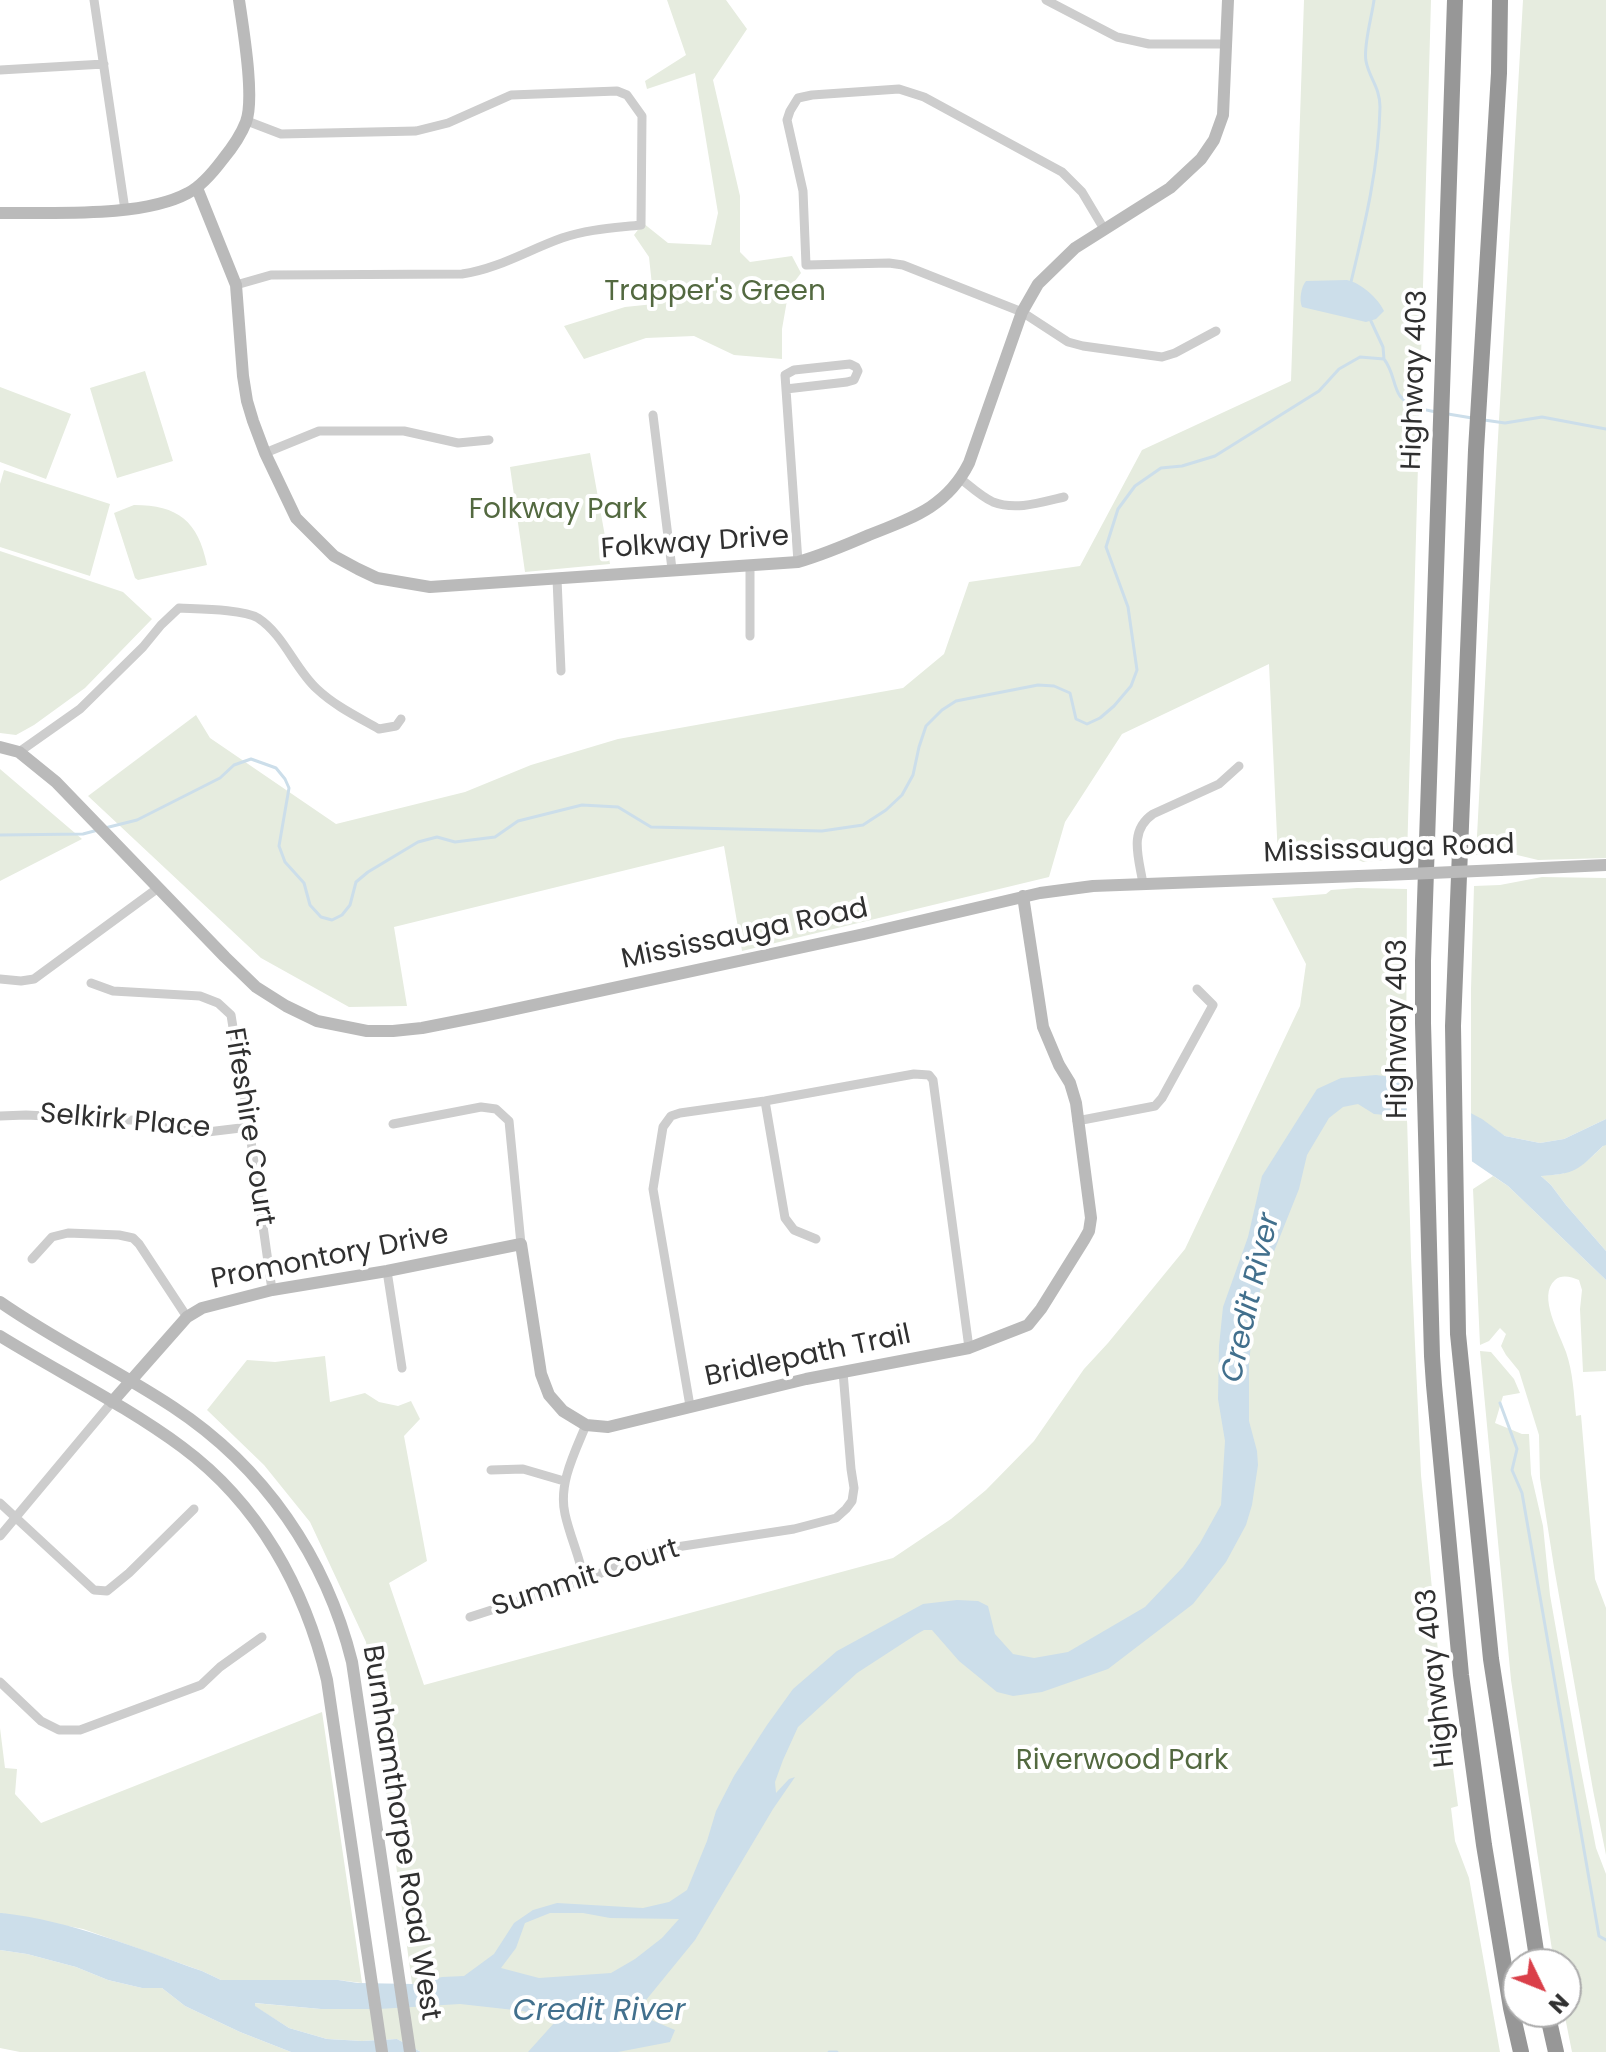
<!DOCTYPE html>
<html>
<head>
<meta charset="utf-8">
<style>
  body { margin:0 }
  #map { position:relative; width:1606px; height:2052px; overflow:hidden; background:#fff; font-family:Poppins,sans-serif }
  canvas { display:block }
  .north { position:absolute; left:1502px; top:1948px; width:80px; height:80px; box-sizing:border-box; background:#fff; border:2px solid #acacac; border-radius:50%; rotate:133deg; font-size:22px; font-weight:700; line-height:32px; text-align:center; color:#303030 }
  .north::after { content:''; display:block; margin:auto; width:28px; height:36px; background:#da3f49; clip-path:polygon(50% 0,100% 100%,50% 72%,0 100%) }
</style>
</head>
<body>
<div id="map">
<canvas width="1606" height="2052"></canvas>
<div class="north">N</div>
</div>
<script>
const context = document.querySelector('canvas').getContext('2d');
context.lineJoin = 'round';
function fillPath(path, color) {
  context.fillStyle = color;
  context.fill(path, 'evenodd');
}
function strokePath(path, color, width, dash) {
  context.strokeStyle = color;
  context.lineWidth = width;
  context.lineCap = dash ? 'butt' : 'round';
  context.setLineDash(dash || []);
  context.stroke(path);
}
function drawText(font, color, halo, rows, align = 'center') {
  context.font = font + ' Poppins,sans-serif';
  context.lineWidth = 8;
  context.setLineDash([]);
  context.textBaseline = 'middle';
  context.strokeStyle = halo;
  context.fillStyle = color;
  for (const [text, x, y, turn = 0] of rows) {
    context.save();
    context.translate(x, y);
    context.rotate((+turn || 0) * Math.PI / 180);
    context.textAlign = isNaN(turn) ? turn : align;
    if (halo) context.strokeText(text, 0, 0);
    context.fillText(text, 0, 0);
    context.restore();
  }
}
const green = new Path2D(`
  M667,0H726L747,29L713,80L740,196V252L750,262L792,256L801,273L789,289L782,329V359L734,355L694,336L646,338L584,359L564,326L625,307L654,304L649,257L634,235L643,223L668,243L711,245L718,213L695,73L647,89L645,81L686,55Z
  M1304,0H1431L1407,858L1363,862L1352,857L1278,858L1269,664L1122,734L1065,822L1049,877L742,951L724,846L394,927L407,1006L349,1007L261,958L88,796L196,715L210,738L336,824L465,792L531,765L618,739L903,688L944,654L969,582L1080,566L1142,450L1291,381Z
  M1523,0H1606V858L1538,860L1513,854L1476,855L1497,455Z
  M145,371L173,461L117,478L90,388Z
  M0,387L71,414L46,479L0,462Z
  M590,453L610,564L525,572L510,467Z
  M4,470L110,504L90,576L0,547V484Z
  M134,505C178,505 198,521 207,565L138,580L135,578L114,513Z
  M0,551L123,592L152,619L85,688L34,725L16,735L0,733Z
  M0,769L82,839L0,881Z
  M1542,877L1606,878V1119L1564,1139L1540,1143L1505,1136L1471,1114V989L1474,886L1500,885Z
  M1357,888L1407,889L1406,1079L1372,1076L1407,1117L1411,1257L1421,1475L1440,1672L1458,1806L1451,1808L1455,1841L1469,1878L1500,2052H421L397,2039L362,2041L327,2039L289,2028L254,2006V2003L321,2009L415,2006L366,1642L310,1522L264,1465L207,1410L247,1360L275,1362L325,1356L330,1402L365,1393L379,1402L398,1406L411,1401L420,1419L404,1436L427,1561L389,1583L424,1685L893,1558L951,1519L986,1490L1034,1441L1084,1369L1108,1343L1185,1249L1300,1006L1306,964L1272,898L1326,894L1331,890Z
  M1604,1145H1606V1251L1566,1205L1551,1185L1540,1175C1570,1177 1583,1166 1604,1145Z
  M1493,1176L1508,1186L1606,1280V1371L1583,1372L1580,1309L1582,1290L1579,1280C1571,1277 1562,1274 1555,1280C1537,1296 1560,1334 1566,1352C1573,1372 1574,1395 1576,1416L1581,1415L1595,1579L1606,1608V1855L1593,1790L1554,1567L1540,1478L1539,1435L1519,1371L1506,1355L1501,1346L1506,1334L1500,1328L1489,1341L1480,1345L1473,1189Z
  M1480,1351L1491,1352L1514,1379L1520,1393L1503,1396L1495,1423L1522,1434H1529L1531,1474L1543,1526L1550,1595L1579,1760L1596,1848L1606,1874V2052H1572L1564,2012H1566V1964H1555L1552,1950L1511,1680Z
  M322,1712L362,1983L338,1980H221L202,1971L83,1929L0,1913V1728L5,1768L17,1769L15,1794L41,1823Z
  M0,1950L27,1954L76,1967L108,1980L142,1988H162L185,2006L240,2032L291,2052H20L0,2048Z`);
const water = new Path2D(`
  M1347,280C1361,283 1378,298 1384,311L1376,319L1366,322L1302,307C1299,300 1301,287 1306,281Z
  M1376,1075L1406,1079L1482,1119L1505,1136L1540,1143L1564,1139L1606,1119V1145L1603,1146C1578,1170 1576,1174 1541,1176L1551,1185L1566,1205L1606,1251V1280L1508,1186L1407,1117L1374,1114L1358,1104L1343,1107L1329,1118L1307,1155L1299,1189L1269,1264L1254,1310L1249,1365V1421L1257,1451L1258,1465L1252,1505L1246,1525L1226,1562L1193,1604L1108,1669L1042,1692L1013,1696L997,1692L959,1661L932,1630H924L917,1634L857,1673L798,1727L783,1760L775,1782L776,1793L789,1779L795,1777L773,1809L695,1940L642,2005V2016L675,2030L670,2042L618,2052H528L555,2022L523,2011L460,2004L379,2009H321L255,2003V2006L289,2028L327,2039L362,2041L397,2039L421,2052H291L240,2032L185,2006L162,1988H142L108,1980L76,1967L27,1954L0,1950V1913H2C72,1921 136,1948 202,1971L221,1980H338L358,1983L414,1984L442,1977L464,1976L494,1954L514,1923L533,1910L557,1903L643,1908L669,1902L687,1890L707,1841L716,1811L734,1776L767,1725L793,1689L837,1651L923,1604L957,1600L978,1601L988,1606L995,1634L1013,1654L1034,1658L1068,1652L1145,1607L1183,1567L1200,1543L1221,1505L1225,1441L1218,1399L1219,1346L1223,1307L1248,1237L1262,1176L1317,1089L1341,1078ZM550,1913H583L610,1918L679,1919L662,1938L635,1959L611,1973L539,1978L501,1968L516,1948L525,1923Z`);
const pier = new Path2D(`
  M1406,1075L1471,1109L1472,1166L1407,1122Z`);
const stream = new Path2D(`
  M1351,282C1365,224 1379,166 1380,107C1380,87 1369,78 1366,61C1363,47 1372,16 1374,0
  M1370,319L1383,347L1384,359
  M1448,414L1472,418
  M1484,420L1505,423L1542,417L1606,429
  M105,828L137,820L220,778L234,765L251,759L265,764L276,768L285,779L289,788L279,846L285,862L304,883L310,905L321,917L332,920L342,915L350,905L356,882L368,872L418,842L437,837L455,842L495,837L518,821L582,805L618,807L651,827L822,831L863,825L886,810L902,795L913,775L919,747L926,726L942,710L956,701L1038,685L1054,686L1070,693L1076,719L1087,724L1100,718L1114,706L1131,686L1137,670L1128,607L1106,547L1118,509L1135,486L1161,468L1182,466L1215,456L1319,391L1339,369L1360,357L1384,359C1394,372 1393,386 1400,396C1409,407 1424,410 1437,412
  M0,835L83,834L98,830
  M1500,1403L1517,1449L1512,1470L1522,1493L1599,1936L1606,1940
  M829,2052H837`);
const street = new Path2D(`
  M94,0L125,210
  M1046,0L1117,37L1149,44H1226
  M0,70L104,64
  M1104,229L1082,192L1062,172L924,97L899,89L812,95L798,98L790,111L787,120L803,191L806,265L889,263L903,265L1022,312L1068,342L1083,346L1162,357L1175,353L1216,331
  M236,285L271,275L462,274C498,269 528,250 562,238C588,229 614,228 641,225L642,116L627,95L617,91L511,95L448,123L416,131L281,134L247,121
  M786,389L847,382L854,380L858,371L856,367L850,364L794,370L785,375L798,562
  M653,415L672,569
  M265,453L319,431H404L458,443L489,440
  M961,479C971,487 982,497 993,502C1016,511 1042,502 1064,497
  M750,565V636
  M557,579L561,671
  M19,752L80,709L143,647L161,625L179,608C198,609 243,609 258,618C284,635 295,669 317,689C335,706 358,717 379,729L396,726L401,719
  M1143,884C1139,858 1128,831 1153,814L1219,784L1239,766
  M0,979L21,981L34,979L158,888
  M91,983L113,991L200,996L218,1003L231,1015L249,1127L272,1290
  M765,1101L785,1218L794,1230L816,1239
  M0,1116L26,1115L151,1121L174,1129L199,1133L249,1127
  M1077,1121L1155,1106L1162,1098L1213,1005L1197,989
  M393,1124L481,1107L496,1109L509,1121L521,1244
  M32,1259L52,1237L68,1233L119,1235L133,1238L139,1244L187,1317
  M387,1271L402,1368
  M690,1406L653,1189L663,1127L671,1116L680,1113L765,1101L914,1074L929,1075L933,1080L969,1348
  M491,1470L523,1469L564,1481
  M0,1503L94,1590L107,1591L129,1573L194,1509
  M0,1536L112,1402
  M584,1580C580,1557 570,1537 565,1514C558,1484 575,1452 586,1425
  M470,1617L584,1580L657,1550L794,1529L836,1518L846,1509L852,1501L854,1488L851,1469L843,1372
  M0,1682L41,1721L59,1730H80L201,1685L220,1667L262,1637`);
const secondary = new Path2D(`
  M197,188L236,285L243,376L247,401L253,421L265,453L296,518L334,556L358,569L377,578L430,587L798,562C822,555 846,545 869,535C912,518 947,507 969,463L1022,312L1038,284L1075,248L1170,188L1201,159L1214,140L1223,115L1228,0
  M0,213C53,212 142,218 188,193C202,186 214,171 223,159C232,148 241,135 246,122C255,98 243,28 239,0
  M0,747L19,752L56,782L225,957L256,987L286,1006L317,1021L367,1031H393L422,1028L483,1016L864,934L1040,893L1093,886L1385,875
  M1500,870L1606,865
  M0,1302C56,1341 117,1370 173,1407C264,1467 326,1557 352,1662L410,2052
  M0,1336C60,1373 125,1405 182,1447C259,1504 305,1588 327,1680L382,2052
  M112,1402L187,1317L202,1308L272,1290L387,1271L521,1244L541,1374L549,1395L563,1411L586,1425L608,1427L806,1379L969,1348L1028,1325L1041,1309L1084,1240L1089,1231L1091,1218L1076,1103L1070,1083L1059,1065L1043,1027L1023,896`);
const highway = new Path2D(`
  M1455,0L1423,961V1023L1432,1356L1434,1385L1461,1675L1484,1845L1511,2008L1521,2052
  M1500,0L1499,73L1476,450L1453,1026L1458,1334L1491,1659L1538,1964
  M1547,2012L1556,2052`);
const secondaryBridge = new Path2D(`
  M1385,875L1500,870`);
const parkNames = [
  ["Trapper's Green",715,293],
  ["Folkway Park",558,511],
  ["Riverwood Park",1122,1762]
];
const streetNames = [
  ["Highway 403",1416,380,-88],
  ["Folkway Drive",695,544,-4],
  ["Mississauga Road",1389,850,-2],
  ["Mississauga Road",745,935,-12],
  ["Highway 403",1399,1029,-90],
  ["Selkirk Place",125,1122,5],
  ["Fifeshire Court",248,1127,81],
  ["Promontory Drive",330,1258,-11],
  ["Bridlepath Trail",808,1357,-12],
  ["Summit Court",586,1579,-18],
  ["Highway 403",1437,1678,-96],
  ["Burnhamthorpe Road West",400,1833,81]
];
const waterNames = [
  ["Credit River",1252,1298,-77],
  ["Credit River",599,2012]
];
fillPath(green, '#e6ecdf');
fillPath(water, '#ccdeea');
fillPath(pier, '#fff');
strokePath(stream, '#ccdeea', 3);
strokePath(street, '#cdcdcd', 9);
strokePath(secondary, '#bababa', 12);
strokePath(highway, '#979797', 16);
strokePath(secondaryBridge, '#bababa', 12);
drawText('28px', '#536940', '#fff', parkNames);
drawText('28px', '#303030', '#fff', streetNames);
drawText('italic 30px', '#42708d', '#fff', waterNames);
</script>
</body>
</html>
